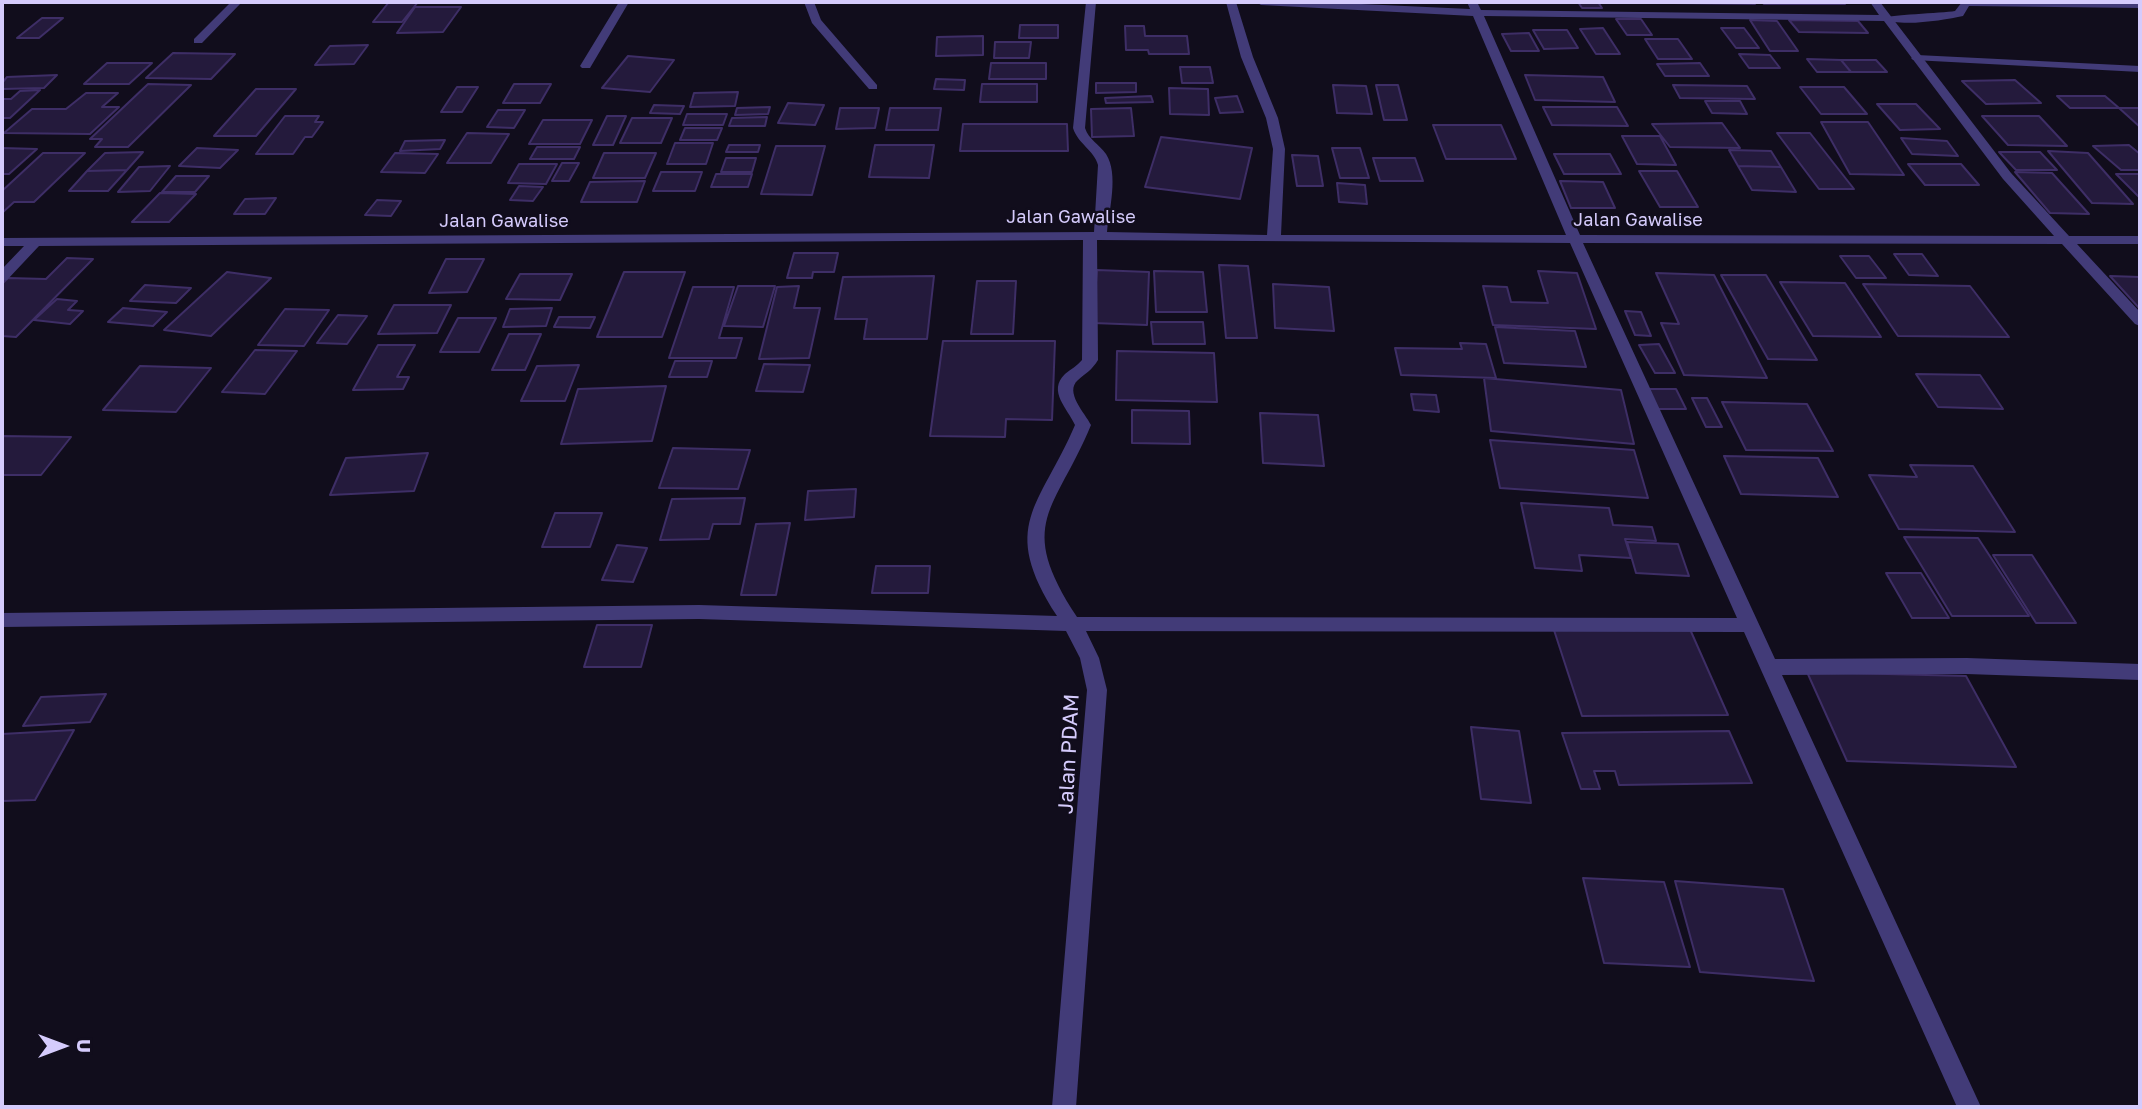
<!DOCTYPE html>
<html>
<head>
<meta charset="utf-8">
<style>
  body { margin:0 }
  #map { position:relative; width:2142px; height:1109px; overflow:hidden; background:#110d1c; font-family:"Golos Text",sans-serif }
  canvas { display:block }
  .frame { position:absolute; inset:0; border:4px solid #d5cbfc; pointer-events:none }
  .north { position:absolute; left:28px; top:1011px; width:70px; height:70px; -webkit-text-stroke:5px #110d1c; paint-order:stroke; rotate:90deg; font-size:19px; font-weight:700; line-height:28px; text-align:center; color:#d5cbfc }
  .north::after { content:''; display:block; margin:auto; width:24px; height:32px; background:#d5cbfc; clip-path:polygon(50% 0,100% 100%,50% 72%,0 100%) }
</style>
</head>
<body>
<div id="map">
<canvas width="2142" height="1109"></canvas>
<div class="frame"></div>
<div class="north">U</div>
</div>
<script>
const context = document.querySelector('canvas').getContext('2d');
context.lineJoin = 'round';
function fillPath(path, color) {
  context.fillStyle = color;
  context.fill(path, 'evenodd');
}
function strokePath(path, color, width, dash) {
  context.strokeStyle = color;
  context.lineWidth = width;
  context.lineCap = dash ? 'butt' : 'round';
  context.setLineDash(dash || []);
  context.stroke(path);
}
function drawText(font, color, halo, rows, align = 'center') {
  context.font = font + ' "Golos Text",sans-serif';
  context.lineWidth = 5;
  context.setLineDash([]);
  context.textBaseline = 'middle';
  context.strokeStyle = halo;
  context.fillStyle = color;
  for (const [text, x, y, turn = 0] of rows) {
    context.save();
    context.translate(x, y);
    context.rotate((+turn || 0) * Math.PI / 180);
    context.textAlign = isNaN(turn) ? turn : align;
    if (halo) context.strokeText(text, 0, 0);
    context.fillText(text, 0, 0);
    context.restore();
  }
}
const building = new Path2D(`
  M389,2H418L402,22H373Z
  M1578,2H1598L1602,8H1582Z
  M1672,2H1753L1755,4L1673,3Z
  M1762,2H1843L1845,4H1764Z
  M415,7H461L443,32L397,33Z
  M42,18H63L39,38H17Z
  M1616,19H1641L1652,35H1627Z
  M1750,20L1777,21L1798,51H1770Z
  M1789,20L1858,21L1868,33L1799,32Z
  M1020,25H1058V38H1019Z
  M1125,26H1144L1145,36H1187L1189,54H1149L1148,50H1126Z
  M1603,28L1620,54H1596L1580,29Z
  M1721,28H1744L1759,48H1736Z
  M1533,30H1567L1578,48L1544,49Z
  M1529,33L1539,51H1511L1502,34Z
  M983,36V55L936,56L937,37Z
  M1645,39H1678L1692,59H1658Z
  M995,42H1031L1029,58H994Z
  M368,45L354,64L315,65L330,46Z
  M173,53L235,54L211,79L146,78Z
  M1739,54L1770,55L1780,68H1749Z
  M628,56L674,60L650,92L602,88Z
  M1807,59L1841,60L1851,72H1817Z
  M1841,60H1876L1887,72H1851Z
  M107,63H152L129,84H84Z
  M991,63H1046V79H989Z
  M1700,63L1709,76H1665L1657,64Z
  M1180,67H1210L1213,83H1182Z
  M57,75L44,88L2,89V83L7,77Z
  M1525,75L1603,77L1615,102L1535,100Z
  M936,79L965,80L964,90L934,89Z
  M2015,80L2041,103L1986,104L1962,81Z
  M1096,83H1136V92L1096,93Z
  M148,84L191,85L128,147H95L102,139H90Z
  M514,84H551L540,103H503Z
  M982,84H1037V102H980Z
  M1333,85L1366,86L1372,114L1337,113Z
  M1376,85H1398L1407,120H1384Z
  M1673,85L1747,86L1755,99L1680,98Z
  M457,87H478L462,112H441Z
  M1800,87H1844L1867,114H1821Z
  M1169,88L1208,89L1209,115L1170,114Z
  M256,89H296L256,136H214Z
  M40,90L10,118H2V99H11L20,91Z
  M738,92L735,106L690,107L694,93Z
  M86,93H118L102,107H119L90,134L4,133L32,109H66Z
  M1151,96L1153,102L1106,103L1105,98Z
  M1237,96L1243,112L1220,113L1215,98Z
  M2057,96H2105L2119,108H2070Z
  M1705,101H1740L1747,114L1712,113Z
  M788,103L824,105L815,125L778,123Z
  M1877,104H1916L1940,129L1900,130Z
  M654,105L684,106L680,114L650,113Z
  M770,107L768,114L735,115L737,108Z
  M1543,107H1617L1628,126L1552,125Z
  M840,108H879L875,128L836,129Z
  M890,108H941L938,130H886Z
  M1131,108L1134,136L1092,137L1091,109Z
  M2119,108H2140V127Z
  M498,110H525L514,128L487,127Z
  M687,114H727L723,125H683Z
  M285,116H319L315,122H323L312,137H305L293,154H256Z
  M607,116H626L613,145H593Z
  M1982,116H2039L2067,146L2008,145Z
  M767,117L765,126H729L732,118Z
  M632,118H672L661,143H620Z
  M543,120H592L580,144H529Z
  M1821,122H1868L1904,175L1850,174Z
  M1722,123L1740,148L1670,147L1652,124Z
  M963,124H1067L1068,151H960Z
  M1433,125H1501L1516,159H1446Z
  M685,128H722L717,140H680Z
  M467,133L509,134L491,163H447Z
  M1777,133H1810L1854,189H1819Z
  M1622,136H1660L1676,165L1637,164Z
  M1161,137L1252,148L1240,199L1145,187Z
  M1901,138L1947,141L1958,156L1912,154Z
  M445,140L440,149L400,151L405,141Z
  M675,143H713L706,164H667Z
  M729,145H760L758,152H726Z
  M875,145H934L929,178L869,177Z
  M2129,145L2140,154V170H2121L2093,146Z
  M776,146H825L812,195L761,194Z
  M537,147H580L574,159H530Z
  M2,148L37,149L9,174H2Z
  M197,148L238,150L220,168L179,166Z
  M1332,148H1360L1369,178H1340Z
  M1729,150L1771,151L1781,167L1738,166Z
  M2048,151L2088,153L2133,204L2092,203Z
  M143,152L127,170L87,171L105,153Z
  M1999,152H2040L2057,170H2016Z
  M43,153H85L34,202H14L2,213V191Z
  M395,153L438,154L425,173L381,172Z
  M604,153H656L645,178H593Z
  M1554,154H1610L1621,174H1564Z
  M1292,155L1318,156L1323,186H1297Z
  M726,158H756L752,172H721Z
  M1373,158H1415L1423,181H1380Z
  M562,163H579L569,181H552Z
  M519,164H557L546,184L508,183Z
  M1908,164H1961L1979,185H1925Z
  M170,166L150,191L118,192L139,167Z
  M1738,166L1781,167L1796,192L1752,190Z
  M127,170L108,191H69L87,171Z
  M1639,171H1677L1698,207H1660Z
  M661,172H702L695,191H653Z
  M2015,172L2052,173L2089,214L2050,213Z
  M716,174H752L748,187H711Z
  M2116,174H2140V198Z
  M176,176H209L195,192H162Z
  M645,181L637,202H581L590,182Z
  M1560,181L1603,182L1615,208H1571Z
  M1337,183L1365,185L1367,204L1339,202Z
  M519,186L543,187L533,201L510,200Z
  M160,193L196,194L169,222H132Z
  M276,198L265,214H234L245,199Z
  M377,200L401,201L391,216L365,215Z
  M794,253H838L834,272H813L812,278H787Z
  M1894,254H1922L1938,276L1909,275Z
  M1840,256H1869L1886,278H1856Z
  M67,258L93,259L16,337L2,336V284L8,278L46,279Z
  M446,259H484L467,292L429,293Z
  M1219,265L1248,266L1257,338H1226Z
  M1097,270L1149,272L1147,325L1093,323Z
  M1154,271L1203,272L1207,312H1156Z
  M1538,271L1577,273L1596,329L1493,325L1483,286L1507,287L1511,302L1548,303Z
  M227,272L271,278L211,336L164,330Z
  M624,272H685L662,337H597Z
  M1656,273L1714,275L1767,378L1684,375L1661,323L1679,324Z
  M520,274H572L560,300L506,299Z
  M1721,275H1766L1817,360L1768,359Z
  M934,276L927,339H864L867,319H835L843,277Z
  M2110,276L2140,277V309Z
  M977,281H1016L1013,334H971Z
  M1780,282L1845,283L1881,337L1813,336Z
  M1273,284L1329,287L1334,331L1275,328Z
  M1863,284L1970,286L2009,337L1898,336Z
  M145,285L191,288L176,303L130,301Z
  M738,286H775L763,327L724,326Z
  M799,286L794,308H820L809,358L759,359L777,287Z
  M693,287H734L719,338H742L736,358H669Z
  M57,299L77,301L68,310L83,311L70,324L34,320Z
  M394,305H451L437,333L378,334Z
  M123,308L167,312L153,326L108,322Z
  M552,308L546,326L503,327L510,309Z
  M285,309L329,310L304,346L258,345Z
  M1625,311L1641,312L1651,336L1635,335Z
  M338,315L367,316L347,344L317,343Z
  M559,317H595L590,328L554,327Z
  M458,318H496L479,352H440Z
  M1151,322H1203L1205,344H1153Z
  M1495,327L1575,331L1586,367L1504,363Z
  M509,334H541L525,370H492Z
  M943,341H1055L1052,420L1006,419L1005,437L930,436Z
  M1460,343L1486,344L1496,378L1401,375L1395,348L1462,349Z
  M1659,344L1675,373H1655L1639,345Z
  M378,345H415L397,377H409L403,389L353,390Z
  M255,350L297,351L265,394L222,392Z
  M1117,351L1214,353L1217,402L1116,400Z
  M675,361H712L707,377H669Z
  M764,364L810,365L803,392L756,391Z
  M579,365L565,401H521L537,366Z
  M140,366L211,368L176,412L103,410Z
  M1916,374L1980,375L2003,409L1938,407Z
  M1484,378L1621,390L1634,444L1491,431Z
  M666,386L652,441L561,444L578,389Z
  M1648,389H1676L1686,409H1657Z
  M1411,394L1436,395L1439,412L1414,410Z
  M1692,398H1707L1722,427H1706Z
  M1722,402L1807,404L1833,451L1746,450Z
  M1132,410L1189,411L1190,444L1132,443Z
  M1260,413L1318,415L1324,466L1263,463Z
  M2,436L71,437L41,475H2Z
  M1490,440L1634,450L1648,498L1500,488Z
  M673,448L750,450L738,489L659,488Z
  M428,453L414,491L330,495L346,458Z
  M1724,456L1818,458L1838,497L1741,494Z
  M1910,465L1973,466L2015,532L1899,529L1869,475L1917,477Z
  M856,489L854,517L805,520L808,491Z
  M745,498L740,524H713L709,539L660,540L672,499Z
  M1521,503L1609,508L1613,525L1652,527L1656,541L1625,539L1631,558L1579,555L1582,571L1535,568Z
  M555,513H602L590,547H542Z
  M790,523L776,595H741L756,524Z
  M1904,537L1978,538L2029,616H1952Z
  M1627,542L1678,544L1689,576L1636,573Z
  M617,545L647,548L633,582L602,580Z
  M1993,555H2032L2076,623H2036Z
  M876,566H930L928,593H872Z
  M1886,573H1921L1949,618H1912Z
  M597,625H652L641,667H584Z
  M1553,627H1689L1728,715L1582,716Z
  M1807,672L1966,676L2016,767L1847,761Z
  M106,694L90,722L23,726L41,697Z
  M1471,727L1519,731L1531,803L1481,799Z
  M74,730L35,800L2,801V734Z
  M1729,731L1752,783L1619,785L1615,771H1594L1600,789H1581L1562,733Z
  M1583,878L1664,882L1690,967L1604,963Z
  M1675,881L1783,889L1814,981L1700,972Z`);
const lane = new Path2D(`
  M1962,2H2140V8L1969,6L1963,16C1944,20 1898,28 1883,18C1887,15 1942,13 1955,11Z
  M1917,55L2140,66V72L1913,60L1911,58Z`);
const street = new Path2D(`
  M231,2H242L202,43H194V39Z
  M619,2H629L590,68H582L580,66Z
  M804,2H814L821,20L877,85V89H869L812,23Z
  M1086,2H1096L1085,128C1089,140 1099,144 1106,154C1119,174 1109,210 1107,232L1267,235L1273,149L1266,118L1241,57L1226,2H1236L1253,57L1278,118L1285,149L1281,235H1566L1473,16L1261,5L1256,2H1318L1470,9L1467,2H1477L1481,10L1879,15L1870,2H1880L2011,173L2069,236H2140V244H2077L2140,312V326L2135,324L2062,244L1583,243L1775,659L1967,658L2140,664V680L1967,674L1782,675L1981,1107H1957L1744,632L1086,631L1099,658L1107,690L1076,1107H1052L1087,690L1080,658L1066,631L699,619L2,627V613L699,605L1057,616C998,525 1040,507 1075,425C1068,409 1047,391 1065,374C1071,369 1077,366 1082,360L1083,240L39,246L7,280L2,281V269L24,246H2V238L1094,232L1098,165C1094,150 1078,144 1073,128ZM1484,16L1884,21L2003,179L2054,236L1580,235ZM1097,240L1570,243L1737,618L1077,617C1015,522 1055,512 1091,425C1085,413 1064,392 1078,380C1086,373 1092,370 1098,360Z`);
const farStreetnames = [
  ["Jalan Gawalise",1071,217],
  ["Jalan Gawalise",1638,220],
  ["Jalan Gawalise",504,221]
];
const streetNames = [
  ["Jalan PDAM",1069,754,-87]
];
fillPath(building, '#241a3c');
strokePath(building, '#3e2e66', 2);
fillPath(lane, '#423b78');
fillPath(street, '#423b78');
drawText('18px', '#d5cbfc', '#110d1c', farStreetnames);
drawText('21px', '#d5cbfc', '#110d1c', streetNames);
</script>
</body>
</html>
